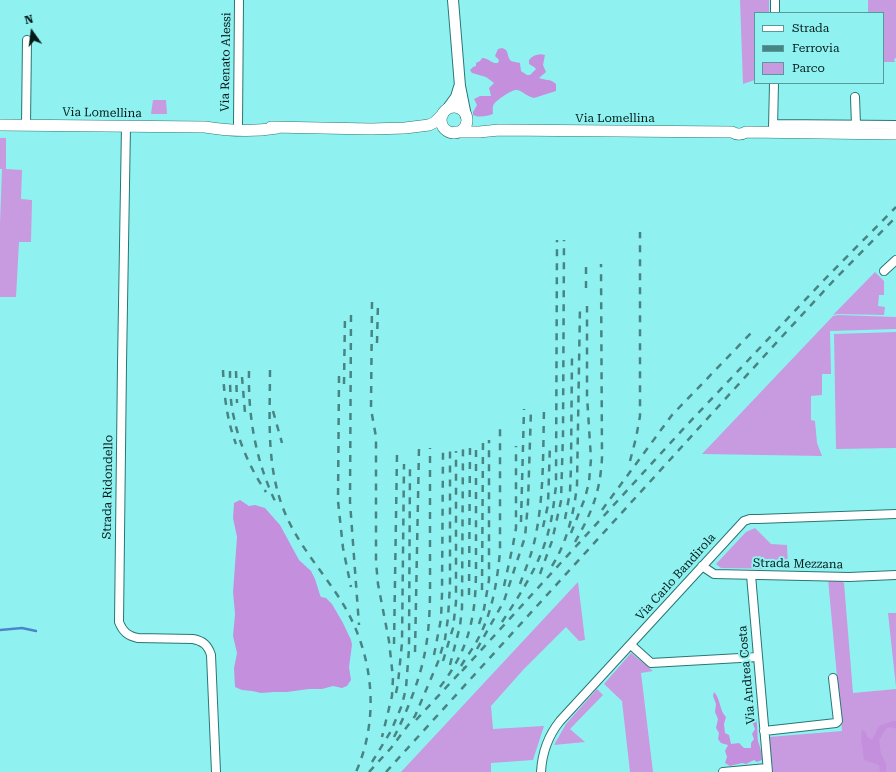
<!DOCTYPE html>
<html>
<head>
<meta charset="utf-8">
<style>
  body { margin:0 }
  #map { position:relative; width:896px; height:772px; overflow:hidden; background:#90f2f0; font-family:"Roboto Serif",serif }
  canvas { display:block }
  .legend { position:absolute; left:754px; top:12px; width:130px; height:72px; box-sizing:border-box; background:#90f2f0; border:1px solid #569b9a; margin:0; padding:5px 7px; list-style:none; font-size:12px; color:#001919 }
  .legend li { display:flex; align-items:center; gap:8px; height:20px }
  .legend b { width:20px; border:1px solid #569b9a }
  .north { position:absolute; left:12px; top:12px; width:40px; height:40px; -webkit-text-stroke:3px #90f2f0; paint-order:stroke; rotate:346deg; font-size:11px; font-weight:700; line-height:16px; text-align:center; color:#001919 }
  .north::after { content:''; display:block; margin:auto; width:14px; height:18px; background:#001919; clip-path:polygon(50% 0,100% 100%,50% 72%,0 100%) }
</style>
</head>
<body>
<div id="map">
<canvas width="896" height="772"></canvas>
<ul class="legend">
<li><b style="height:5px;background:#fff"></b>Strada</li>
<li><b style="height:5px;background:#478483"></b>Ferrovia</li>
<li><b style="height:11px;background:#c89adf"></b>Parco</li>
</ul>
<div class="north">N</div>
</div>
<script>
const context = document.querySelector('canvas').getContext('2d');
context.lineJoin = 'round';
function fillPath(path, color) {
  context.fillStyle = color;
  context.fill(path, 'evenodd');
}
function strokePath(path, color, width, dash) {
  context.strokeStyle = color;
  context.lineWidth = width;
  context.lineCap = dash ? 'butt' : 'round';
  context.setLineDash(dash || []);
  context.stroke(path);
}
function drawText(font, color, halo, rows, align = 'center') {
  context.font = font + ' "Roboto Serif",serif';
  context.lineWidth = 4;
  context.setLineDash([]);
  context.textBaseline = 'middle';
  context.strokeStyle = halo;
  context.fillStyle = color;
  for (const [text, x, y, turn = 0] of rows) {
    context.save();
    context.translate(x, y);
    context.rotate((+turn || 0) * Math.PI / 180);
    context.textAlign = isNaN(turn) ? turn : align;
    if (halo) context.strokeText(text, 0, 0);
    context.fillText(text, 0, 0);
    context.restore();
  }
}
const green = new Path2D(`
  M740,0H769V13H755V80L743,84Z
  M868,0H896V58L894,59L895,62H883V13H868Z
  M153,100H166L167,114H151Z
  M0,138H6V169L22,170L21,199L32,200L31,242H19L16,297H0V223L2,169H0Z
  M875,272L884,281V295H879L878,306L885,307L884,315L837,314L833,315Z
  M838,315L896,317V329L830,331L831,374H822V395L811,396V420L815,421L817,443L822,456L702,454L833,316Z
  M896,332V448L836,449L834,334Z
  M755,528L771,544L787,545L788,569L721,568L716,564L746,532Z
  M828,579L840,580L844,583L853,693L896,689V772H773L769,737L842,731Z
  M578,582L585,640L579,641L566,627L523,670L491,706L493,729L544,726L533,760L491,763V772H401Z
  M888,613H896V687Z
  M631,653L653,671L641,673L653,772H630L622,701L604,684Z
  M597,689L603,695L570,729L585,742L554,745L566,724Z`);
const forest = new Path2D(`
  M502,48C510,50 506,56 511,61C513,62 517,62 520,63L521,71L527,75H530L536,69L534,67L529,64V60C533,55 539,53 545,55L543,65L546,72L539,78C546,81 550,78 556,84V91L534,98C527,97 522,90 516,90C511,90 497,100 494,104C492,107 493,111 493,114C487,116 480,118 473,115V112L477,105L474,99L480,96H491L489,88L494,83L486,77L472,73L470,70L473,67L476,66V63L480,61L482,58C489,58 491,64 498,63L499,60L495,56L498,49Z
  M240,500L249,506L255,505L265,508L280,525L299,560L311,571L315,579L320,595L321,597L326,598L332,604L343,623L351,640L352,645L349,667L351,680L347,686L342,688L333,686L322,689H309L287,692H274L261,693L252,691L242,690L235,687L234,668L237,653L233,636L235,614L233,592L237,537L233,518L234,503Z
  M714,692C721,699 719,710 726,717L724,724L725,733L729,735L731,744L739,743L744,748H751V743L754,739L752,734L755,729L751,719L753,718L756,719C758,726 757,733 758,741C760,747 762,753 762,760L757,762L754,760L746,764L742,763L730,766L725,763L727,757L725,751L728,745L721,743L718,739L719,733L716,728L718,719L715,712L716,704L713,696Z
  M893,721H896V729L892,727L887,728C883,732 883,736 879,740L881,754L886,763V772H880L879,765L864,760L861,735L862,730L866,732L867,737L872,740L879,726Z`);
const stream = new Path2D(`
  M0,630L22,628L36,631`);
const minor = new Path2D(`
  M775,13V0
  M855,97L856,125
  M238,124L239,0
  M773,124L896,125
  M26,125L27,40
  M126,126L122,364L119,622C123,632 128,636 138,638L193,639C203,641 208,645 211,655L216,772
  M773,128L774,83
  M884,271L896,260
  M702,566L714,574L849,577L896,575
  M751,575L768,772
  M631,645L651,663L758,657
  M764,731L836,723L838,721L833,678
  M541,772C542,753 548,736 560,721L744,521L750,519H758L896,514
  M723,772L767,768`);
const tertiary = new Path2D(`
  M453,0L460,86L466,116
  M448,108L456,97L459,87`);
const secondary = new Path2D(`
  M441 120a13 13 0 1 1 26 0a13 13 0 1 1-26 0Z
  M0,125L205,127C229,131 253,132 277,128
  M271,127L371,129L405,128L429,125L435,122L443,114
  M455,132H479L499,130L732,132C737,135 741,135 746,132L896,134`);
const rail = new Path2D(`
  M586,288V264
  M372,302L371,409L376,437V562L378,584L389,641L393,678L392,696L382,737
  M351,315L350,502L359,625
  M377,343L378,302
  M223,370C224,396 227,420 236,444
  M270,370C270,417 266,464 283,508C295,540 318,566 336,593C372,645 382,713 356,772
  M230,371C230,386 230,402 234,418C239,443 251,470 266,492
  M236,371L237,403
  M249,371C248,418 256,463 277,505
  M339,376L338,501L343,548L351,587
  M242,377L245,413
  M344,384L345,314
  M273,411L282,443
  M630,461L636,438L640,416V232
  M602,510L672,415L753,331
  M565,519L570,492L571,466L572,355
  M521,522L524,409
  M543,527L548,505L550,444
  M571,533L585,498L589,482L591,459L587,396V306
  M575,542C592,512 600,493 602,458L601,264
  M552,566C567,542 574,513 577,485L580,307
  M540,574L552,541L561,501L563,434L564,240
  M520,584C526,568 533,551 536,534C544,493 543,451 544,409
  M504,586L513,545L516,528V446
  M482,590L483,440
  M469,595L470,446
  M502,622C521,593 541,563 549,529C553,515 554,500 556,486L557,240
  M479,624L484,609L489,580V440
  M394,644L397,454
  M477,649L504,601L525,537L528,503L531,409
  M415,652L419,448
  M434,655L441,619L442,594L443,451
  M443,661L453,628L456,602V451
  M450,665L460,626L462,608L463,446
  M461,666C467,656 474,647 479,637C493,610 497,581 500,552V429
  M462,671L685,427L824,280L896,207
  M440,687C453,670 464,651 469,631C477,604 476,574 476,546C476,513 476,479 476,446
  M396,693L398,683L402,643L404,464
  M416,720L465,667
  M394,737C407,712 420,679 425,652C431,621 430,589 430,558C430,521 430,485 430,448
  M372,762L391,731L402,705L406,688L409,649L410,464
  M369,772L391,748L415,716L438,662L445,639L448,618L450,585V450
  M386,772L777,342L835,279L896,217`);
const streetNames = [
  ["Via Renato Alessi",226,62,-89],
  ["Via Lomellina",102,113,1],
  ["Via Lomellina",615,118],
  ["Strada Ridondello",108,487,-89],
  ["Strada Mezzana",798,564,1],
  ["Via Carlo Bandirola",676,577,-48],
  ["Via Andrea Costa",747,675,-95]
];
fillPath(green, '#c89adf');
fillPath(forest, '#c490de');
strokePath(stream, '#4c85cb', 2.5);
strokePath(minor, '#297676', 10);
strokePath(tertiary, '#297676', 12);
strokePath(secondary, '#297676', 12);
strokePath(minor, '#fff', 8);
strokePath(tertiary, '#fff', 10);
strokePath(secondary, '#fff', 11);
strokePath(rail, '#478483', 2.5, [7, 7]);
drawText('12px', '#001919', '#90f2f0', streetNames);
</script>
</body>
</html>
